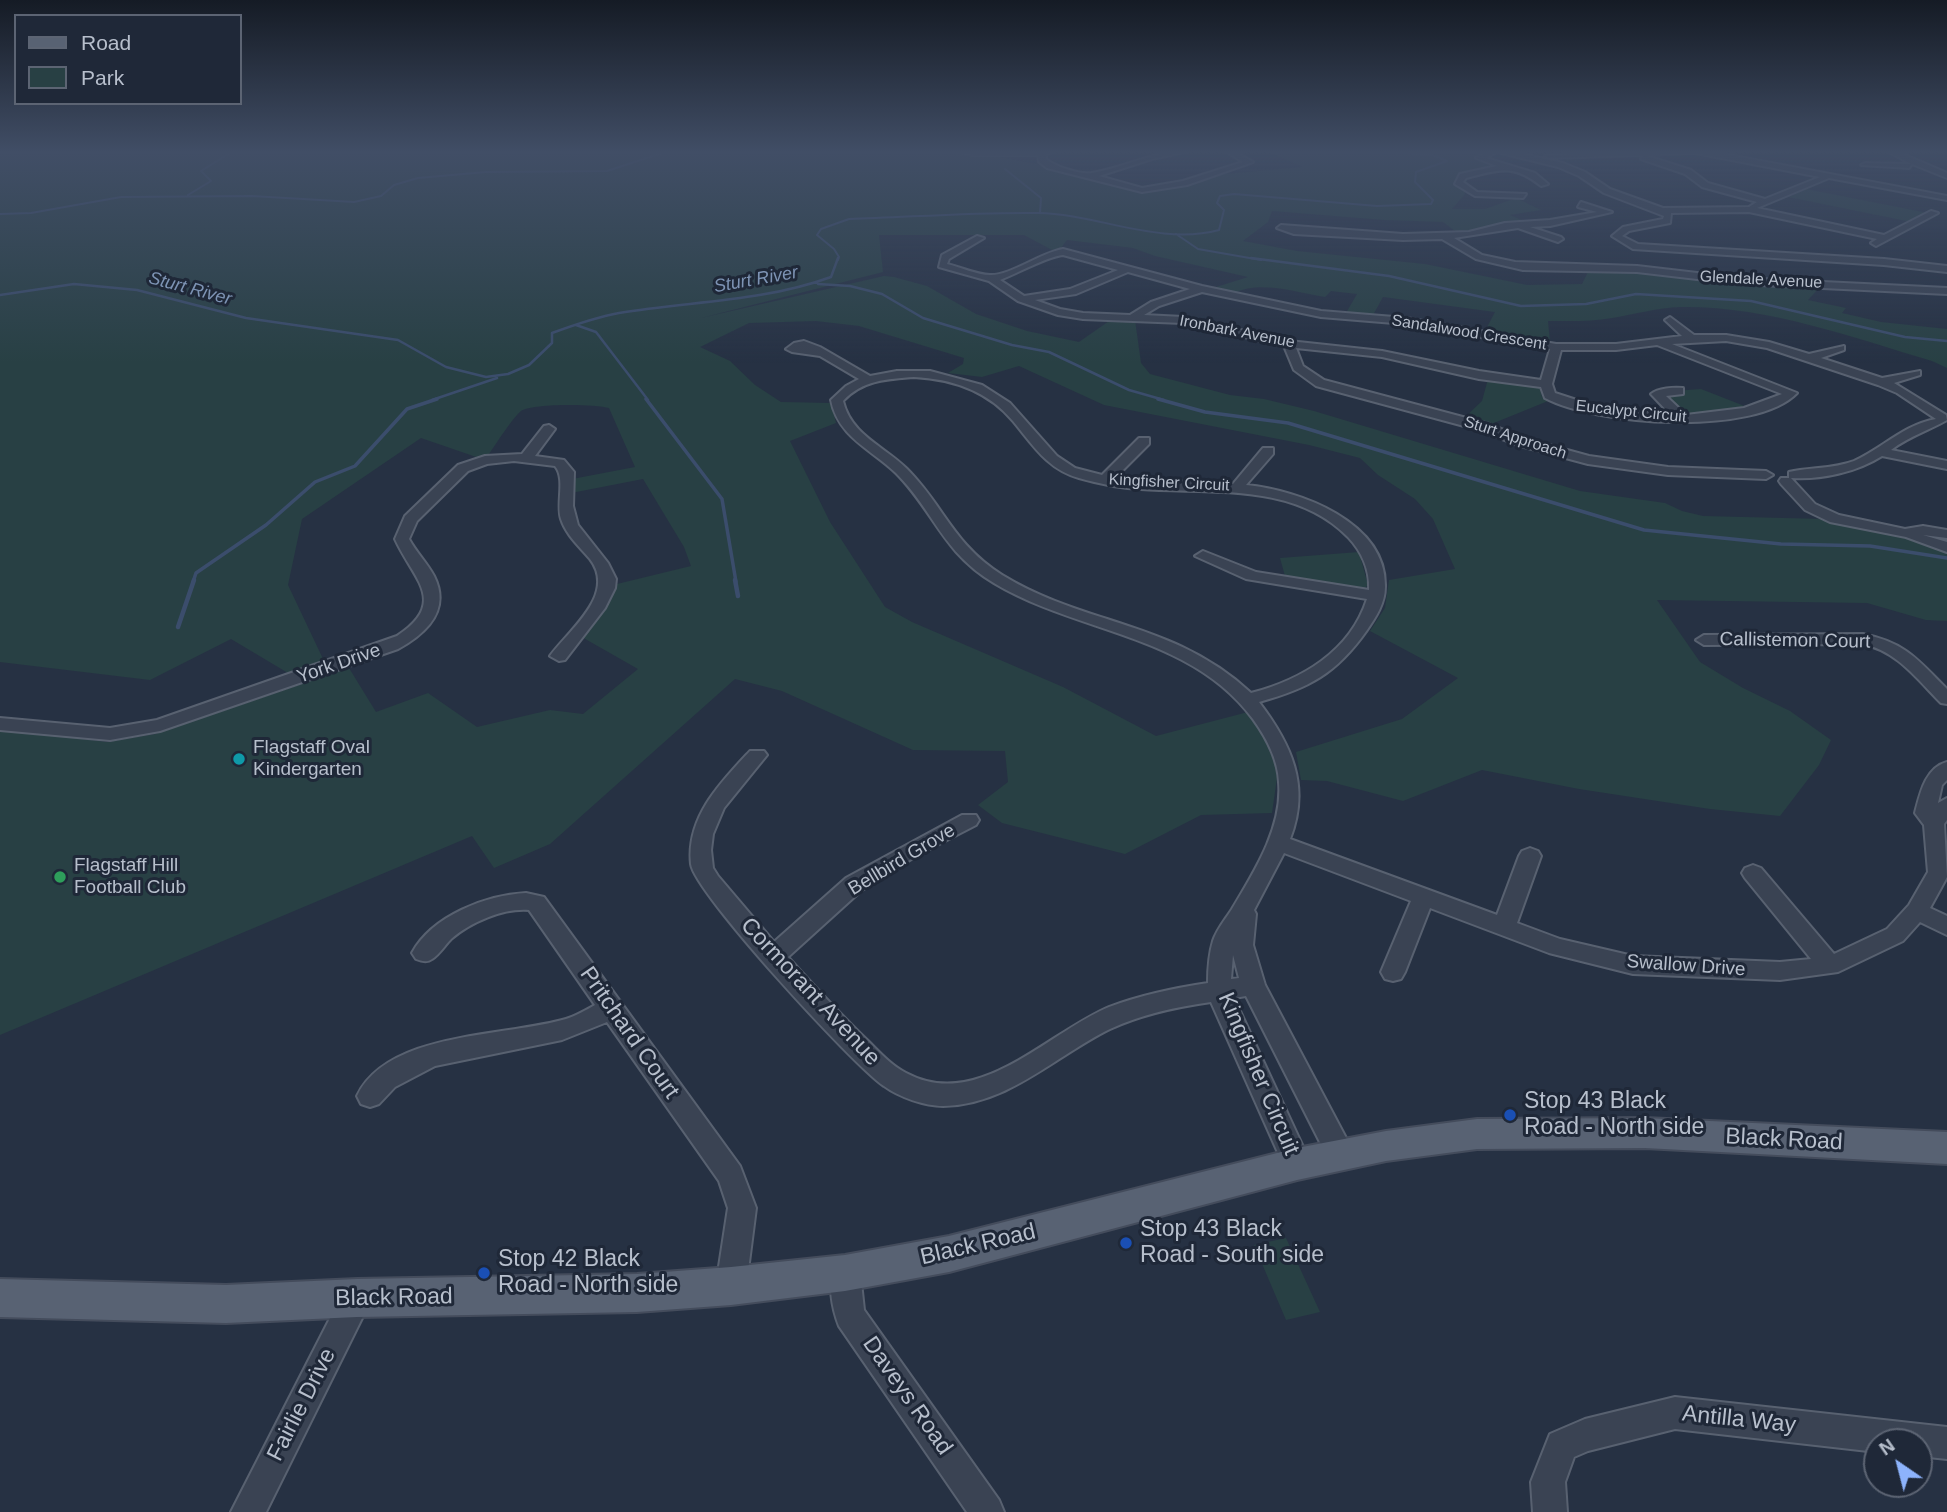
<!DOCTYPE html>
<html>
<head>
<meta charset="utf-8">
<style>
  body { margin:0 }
  #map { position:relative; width:1947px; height:1512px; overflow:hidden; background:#263143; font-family:Helvetica,sans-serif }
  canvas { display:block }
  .legend { position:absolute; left:14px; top:14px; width:228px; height:91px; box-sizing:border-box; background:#1f2838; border:2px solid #5c6473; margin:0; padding:9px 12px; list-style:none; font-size:21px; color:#b7bfcc }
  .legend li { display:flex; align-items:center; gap:14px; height:35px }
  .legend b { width:35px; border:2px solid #5c6473 }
  .north { position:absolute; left:1863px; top:1428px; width:70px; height:70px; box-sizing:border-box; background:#1f2838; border:2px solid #5c6473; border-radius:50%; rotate:325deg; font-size:19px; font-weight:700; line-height:28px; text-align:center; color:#b7bfcc }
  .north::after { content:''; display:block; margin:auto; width:24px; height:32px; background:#8db3fc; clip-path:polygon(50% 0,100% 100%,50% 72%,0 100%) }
</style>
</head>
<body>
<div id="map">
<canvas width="1947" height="1512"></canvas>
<ul class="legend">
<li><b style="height:9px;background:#586273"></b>Road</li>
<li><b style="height:19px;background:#284044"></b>Park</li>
</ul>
<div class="north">N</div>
</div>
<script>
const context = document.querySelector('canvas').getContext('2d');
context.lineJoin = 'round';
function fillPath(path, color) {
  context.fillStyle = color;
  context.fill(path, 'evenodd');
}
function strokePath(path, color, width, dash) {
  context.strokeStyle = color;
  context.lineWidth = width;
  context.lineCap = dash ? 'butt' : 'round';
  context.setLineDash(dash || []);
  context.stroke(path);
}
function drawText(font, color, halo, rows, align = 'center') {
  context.font = font + ' Helvetica,sans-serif';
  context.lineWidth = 6;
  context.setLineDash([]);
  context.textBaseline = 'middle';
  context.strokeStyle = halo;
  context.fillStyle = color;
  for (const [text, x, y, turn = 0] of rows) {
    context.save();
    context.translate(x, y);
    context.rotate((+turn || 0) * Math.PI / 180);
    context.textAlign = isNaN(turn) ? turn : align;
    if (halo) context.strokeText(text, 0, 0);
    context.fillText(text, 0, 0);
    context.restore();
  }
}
const green = new Path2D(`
  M0,151H969L1090,174L1129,187L1147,188L1213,175L1302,167L1267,151L1487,152L1478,155V160L1498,166L1468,173L1465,194L1452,209H1485L1516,198L1541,210L1510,215L1529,223L1459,234L1443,222L1384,220L1272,211L1268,222L1243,241L1297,251L1425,264L1527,285L1582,284L1589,270H1610L1821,286L1808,300L1846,308L1842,313L1881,322L1947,329V368L1932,361C1851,337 1767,306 1681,307C1657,308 1635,314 1612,318C1591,322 1569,321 1548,321L1550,342L1485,331L1495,312L1383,297L1373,315L1346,313L1357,294L1331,291L1325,297C1298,293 1260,280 1235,293L1213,288L1248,277L1155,256L1133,248L1067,240L1060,249L1052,250L1024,235H879L883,272L701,318L884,276L894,277L927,286L976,314L1027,331L1079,342L1112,319L1135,320L1141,363L1150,374L1230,395L1264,399L1314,411L1580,491L1665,503L1682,511L1703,516L1824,519L1860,529L1904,535L1920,543L1947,551V621L1926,620L1867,603L1657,600L1700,662L1743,688L1790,711L1831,740L1819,765L1780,816L1710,809L1579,789L1482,770L1403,801L1327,781L1301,780L1296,752L1402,719L1458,678L1370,631L1385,608L1389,580L1455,569L1433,519L1415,499L1378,475L1360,458L1309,445L1104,405L1019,366L982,377L948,373L963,364L964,358L859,326L816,321L749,323L700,347L730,361L755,385L781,402L831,403L836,423L790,441L830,522L885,607L912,622L1063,687L1156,736L1248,712L1266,741L1278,771L1272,813L1201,815L1125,854L1002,823L978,805L1008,782L1005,751L913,750L782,691L735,679L550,844L494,868L472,836L0,1035V729L107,742L155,734L349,668L376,712L428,693L477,727L550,710L583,714L638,669L580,636L601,612L617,584L691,566L684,547L643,479L566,494L567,480L635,467L609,408C595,404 533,403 521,411C513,417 492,450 485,460L421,438L302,519L288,585L324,661L288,673L231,639L150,680L0,662Z
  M1806,189L1928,213L1911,222L1788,197Z
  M1488,379L1535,385L1540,388L1542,397L1548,401L1489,425L1464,418L1482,401Z
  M1701,389L1747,407L1693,417L1682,414L1660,392Z
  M1359,552L1368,585L1364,589L1293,580L1285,576L1280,558Z
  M1286,1238L1320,1312L1286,1320L1254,1245Z`);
const streamFar3 = new Path2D(`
  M1005,169L1041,198L1040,213
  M188,195L211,181L201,171L230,153L229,151
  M0,214L31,213L121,197L252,196L354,202L381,196L394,185L418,178L486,172L607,171L668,151
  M1176,234L1198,249L1261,260
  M838,260L839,257L834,249L817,235L821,229L849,219C912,217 975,212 1038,213C1097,214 1160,246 1219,230L1224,210L1217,203L1220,196L1234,194L1377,206L1431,204L1433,200L1415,182L1416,172L1447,161L1433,155L1380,151`);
const streamFar2 = new Path2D(`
  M1251,258L1389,276L1521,306L1586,304L1636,294L1751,301L1905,337L1947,341
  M818,284L850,286L882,294L923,318L1012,345L1049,352L1129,390L1164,400
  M0,295L74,284L137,290L246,318L398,340L446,367L486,377L508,374L529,365L552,343V333C574,325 596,317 619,313C691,301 762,302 831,277L838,258
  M576,325L596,332L648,400
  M432,400L497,378`);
const streamFar1 = new Path2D(`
  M646,399L722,499L736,582
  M1158,399L1205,412L1288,423L1644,530L1781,544L1870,546L1947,558
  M193,582L196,573L266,525L315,482L355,466L407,409L437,399`);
const stream = new Path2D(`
  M735,580L738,596
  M178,627L194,580`);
const minor = new Path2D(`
  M956,151H1055L1046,154V159C1056,167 1081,175 1092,173C1127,167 1152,151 1189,151L1152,159L1099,176L1142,188L1183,181L1243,162L1225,151H1234L1253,162L1187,185L1142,192L1047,168L1039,162L1038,155H973Z
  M1488,151H1510L1563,163L1585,172L1610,189L1663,208L1749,207L1757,202L1702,187L1685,174L1641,159L1644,155L1549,158L1545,156L1623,151H1708L1947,196V200L1829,178L1757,208L1884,235L1931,211L1938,213L1876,246L1871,243L1877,239L1749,212L1671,213L1670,223L1629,231L1622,236L1638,244L1884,259L1947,266V272L1884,265L1633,249L1612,236L1623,227L1663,219L1664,216L1604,193L1579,176L1558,167L1497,152L1486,158L1535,173L1548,184L1541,186C1512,163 1499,170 1466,178L1463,182L1477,192L1526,194L1523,198L1475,196L1455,184L1460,174L1497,166L1476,158ZM1694,153H1695L1820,177L1765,199L1708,183L1691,170L1644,155Z
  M1887,151H1896L1947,173V178L1912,164L1909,168L1861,165L1865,163L1911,164Z
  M1581,202L1612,212L1550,226L1530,227L1561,237L1563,239L1558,242L1518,228L1454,238L1482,255L1515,262L1637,266L1740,278L1947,288V294L1740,284L1637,272L1523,270L1476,259L1442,239L1403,240L1294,234L1277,228L1281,225L1403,234L1469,232L1505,223L1550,220L1597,212L1578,207Z
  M977,236L984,238L949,259L947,264C960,267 977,275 990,275C1010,276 1040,253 1063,249L1202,286L1321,311L1406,318L1556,344H1616L1682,336L1665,320L1670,317L1694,335H1726L1769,342L1809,354L1844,346V350L1821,358L1882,378L1920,371V375L1894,383L1946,415L1947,420C1932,429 1909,436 1891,450L1947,461V469L1882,456C1857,472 1821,480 1791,478L1815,504L1839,515L1905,529L1923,526L1947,530V538L1923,535L1947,542V552L1906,537L1830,522L1805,510L1781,484L1779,481L1781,478H1789V472C1810,467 1833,469 1854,461C1883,448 1903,425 1936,419L1897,393L1878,385L1767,348L1726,341L1672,344L1797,393C1754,437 1595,425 1545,398L1541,387L1479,379L1382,357L1296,348L1303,366L1324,380L1489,424L1527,439L1589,456L1668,467L1766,471L1773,475L1766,479L1668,475L1588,464L1517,445L1479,430L1316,386L1294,370L1284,346L1183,323L1083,319L1058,315L1018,301L989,281L939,267L942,255ZM1063,255L1118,270L1070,289L1024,296L1000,280C1018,273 1046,257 1063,255ZM1128,272L1190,289L1151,302L1130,315L1083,313L1060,309L1035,300L1076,294ZM1202,292L1321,317L1406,324L1550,349L1541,380L1479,371L1382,351L1289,341L1183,317L1144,315L1159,306ZM1657,345L1782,394L1744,408L1686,415L1666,396L1683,394V388C1674,387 1658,388 1651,394L1671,415L1598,407L1555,393L1552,384L1561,350H1616Z
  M804,341L820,347L870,376L897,371H930L982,385L1010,403L1057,456L1075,468L1102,475L1139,438H1149V444L1115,478L1233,484L1263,448H1273V454L1246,485C1299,490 1387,522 1385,587C1385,603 1376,617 1367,630C1336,674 1309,688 1259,702C1291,744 1311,786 1290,839L1497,915L1519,856L1522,851L1530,848L1538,851L1541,856L1517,923L1560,939L1633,956L1780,962L1811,959L1745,878L1742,873L1745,868L1753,865L1761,868L1834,954L1887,929L1909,905L1928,872L1924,825L1915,813C1920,794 1925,768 1947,762V780L1942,785L1938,803L1947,798V820L1944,824L1947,877L1930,908L1947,916V935L1920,922L1903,941L1838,972L1780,980L1633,974L1549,953L1430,908L1405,972L1401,979L1393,981L1385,979L1381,972L1411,901L1284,853L1254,910L1256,914L1253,945L1265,985L1355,1155L1351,1164L1341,1167L1331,1164L1246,996L1234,998L1311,1164L1307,1173L1297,1176L1287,1173L1211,1002C1176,1007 1142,1014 1110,1029C1055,1056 1008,1105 943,1106C925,1106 899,1097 884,1086C854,1066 694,892 691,864C686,817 721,782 750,751H764L767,755L724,808L713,834L711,850L713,868L718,876L774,942L846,878L962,815H976L979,820L976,825L916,856L862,890L788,957C814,986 841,1015 869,1042C880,1053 892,1066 906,1073C978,1112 1047,1033 1109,1007C1141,995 1174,988 1208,983C1208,969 1209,954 1213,941C1217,929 1225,920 1232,909C1254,872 1283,827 1279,782C1278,759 1266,737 1253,719C1190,634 1079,634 994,583C942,552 934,511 896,473C871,449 838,437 831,400L846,386L859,379L820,356L792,352L786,349L794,343ZM914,377C952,379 987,390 1013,421C1033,445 1047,469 1079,478C1100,484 1120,488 1141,489C1211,494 1294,482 1348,537C1362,552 1370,570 1369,590L1256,572L1203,551L1195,556L1246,579L1367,599C1350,652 1301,680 1251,693C1174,621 1085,626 1002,575C953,544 944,506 907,469C884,446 851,435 843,401C862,380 887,379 914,377ZM1233,955L1239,978L1231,979Z
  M549,425L555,429L535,456L564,460L574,472L573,506L578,525L608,563L616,579L615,588L605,608L565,660L559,661L550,656C570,629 617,594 590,559C580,547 566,535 561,519C556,503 566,479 555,466L514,461L487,464L468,471L417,521L409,539C416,552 427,563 434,576C451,610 427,633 398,649L160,731L110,740L0,730V718L110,728L157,720L397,636C449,602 413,579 395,539L405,516L458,465L485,456L522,454L544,426Z
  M1863,634C1906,643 1917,659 1947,689V704L1941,703C1917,679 1897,651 1863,644L1704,645L1696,640L1704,635Z
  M526,893L544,897L740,1166L756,1208L746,1286L742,1296L731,1301L720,1296L716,1286L728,1208L719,1181L607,1022L562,1040L435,1066L395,1087L379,1104L370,1107L361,1104L357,1096C388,1031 506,1037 566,1019C576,1016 586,1010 595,1005L529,910C503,908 471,922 451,939C445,945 439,955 432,959C427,963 421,961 416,959L412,953C432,916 486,895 526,893Z
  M845,1258L855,1263L860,1273L864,1310L999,1500L1004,1512H967L839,1326C832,1308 827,1281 835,1263Z
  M357,1283L368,1287L372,1298L266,1512H231L346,1287Z
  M1675,1397L1947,1427V1459L1919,1456V1442H1877V1452L1675,1429L1588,1451L1574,1457L1565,1482L1567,1512H1533L1531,1482L1550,1434L1585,1419Z`);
const major = new Path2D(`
  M1645,1118L1947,1132V1164L1645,1148L1477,1149L1386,1161L1297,1180L949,1272L845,1291L731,1305L637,1312L357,1317L226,1323L0,1317V1279L226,1285L357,1279L637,1274L731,1267L845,1255L949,1236L1297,1148L1386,1131L1477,1119Z`);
const markers = [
  [239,759,7,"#0f9aa8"],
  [60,877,7,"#2e9e5b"],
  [1510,1115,7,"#1a4fb4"],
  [1126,1243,7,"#1a4fb4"],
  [484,1273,7,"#1a4fb4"]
];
const farStreetnames = [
  ["Glendale Avenue",1761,280,3],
  ["Ironbark Avenue",1237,332,11],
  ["Sandalwood Crescent",1469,333,9],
  ["Eucalypt Circuit",1631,412,6],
  ["Sturt Approach",1515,438,18],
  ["Kingfisher Circuit",1169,483,3]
];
const farWaternames = [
  ["Sturt River",756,280,-10],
  ["Sturt River",190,289,15]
];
const streetNames = [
  ["Callistemon Court",1795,641,1],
  ["York Drive",339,664,-19],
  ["Bellbird Grove",902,860,-31],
  ["Swallow Drive",1686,966,4]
];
const poiNames = [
  ["Flagstaff Oval",253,748],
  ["Kindergarten",253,770],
  ["Flagstaff Hill",74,866],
  ["Football Club",74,888]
];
const nearStreetnames = [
  ["Cormorant Avenue",810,992,47],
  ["Pritchard Court",629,1033,55],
  ["Kingfisher Circuit",1258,1074,67],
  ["Black Road",1784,1140,3],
  ["Black Road",978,1245,-13],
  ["Black Road",394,1298,-1],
  ["Daveys Road",907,1396,55],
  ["Fairlie Drive",302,1405,-63],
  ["Antilla Way",1739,1420,6]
];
const nearPoinames = [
  ["Stop 43 Black",1524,1102],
  ["Road - North side",1524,1128],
  ["Stop 43 Black",1140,1230],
  ["Road - South side",1140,1256],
  ["Stop 42 Black",498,1260],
  ["Road - North side",498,1286]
];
fillPath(green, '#284044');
strokePath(streamFar3, '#3b4d6c', 2);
strokePath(streamFar2, '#3b4d6c', 2.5);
strokePath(streamFar1, '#3b4d6c', 3.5);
strokePath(stream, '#3b4d6c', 4.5);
strokePath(minor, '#586170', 4);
strokePath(major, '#444c5c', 4);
fillPath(minor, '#3a4353');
fillPath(major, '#586273');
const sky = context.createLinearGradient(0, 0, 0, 363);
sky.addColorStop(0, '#151b25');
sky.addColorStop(0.42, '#414e66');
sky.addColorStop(1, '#414e6600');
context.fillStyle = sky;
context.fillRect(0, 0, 1947, 363);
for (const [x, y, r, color] of markers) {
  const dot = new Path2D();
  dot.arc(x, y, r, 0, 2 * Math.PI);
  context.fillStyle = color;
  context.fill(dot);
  strokePath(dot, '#1f2838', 2.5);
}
drawText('16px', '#b7bfcc', '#1f2838', farStreetnames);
drawText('italic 18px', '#7d93b4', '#1f2838', farWaternames);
drawText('19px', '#b7bfcc', '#1f2838', streetNames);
drawText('19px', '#b7bfcc', '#1f2838', poiNames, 'left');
drawText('23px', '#b7bfcc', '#1f2838', nearStreetnames);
drawText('23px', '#b7bfcc', '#1f2838', nearPoinames, 'left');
</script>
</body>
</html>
